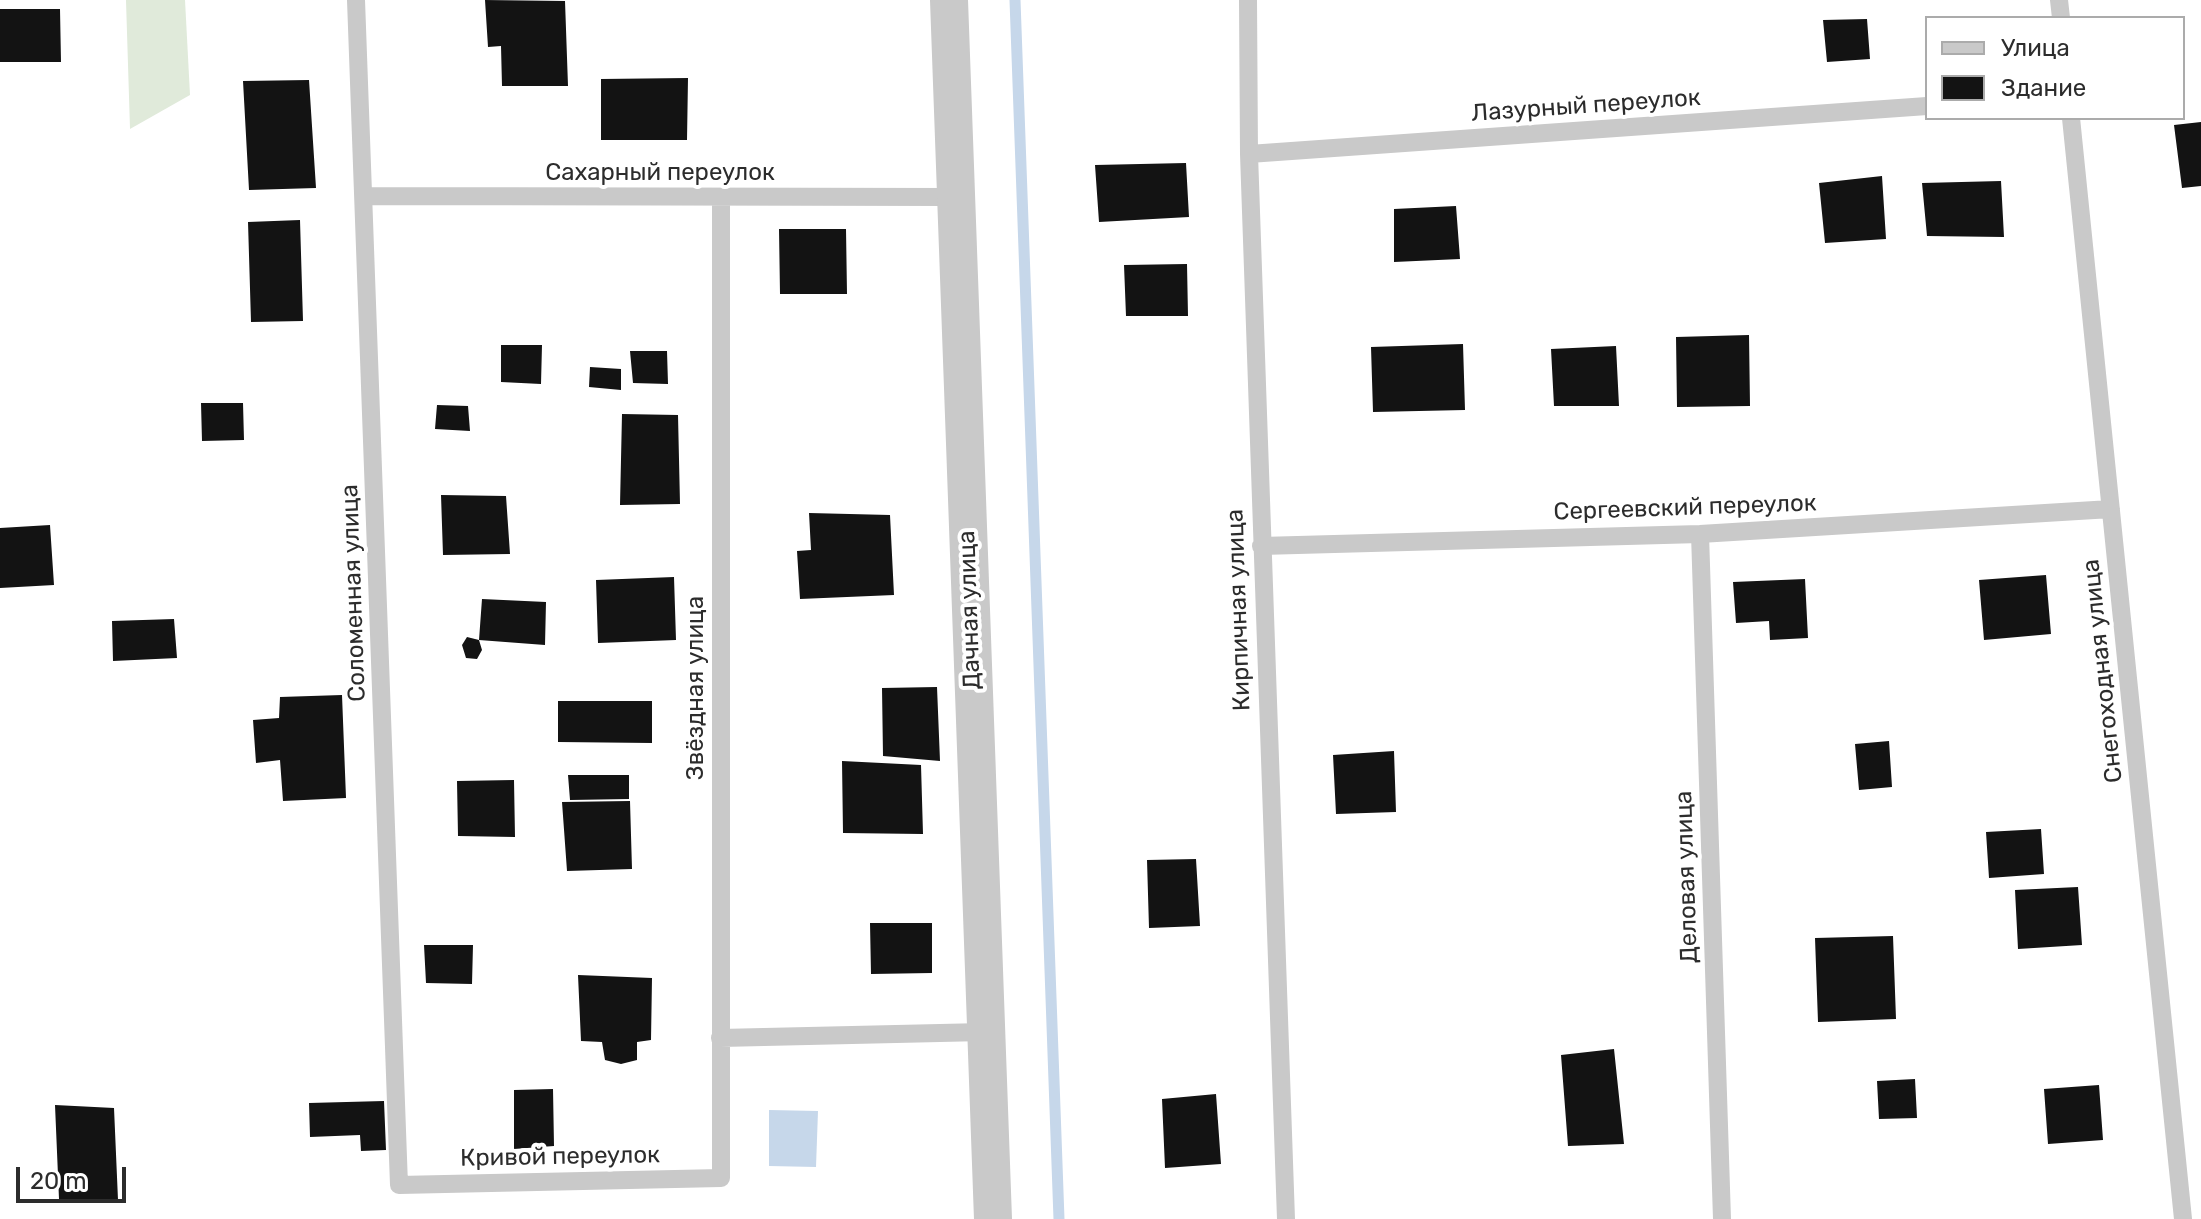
<!DOCTYPE html>
<html>
<head>
<meta charset="utf-8">
<style>
  body { margin:0 }
  #map { position:relative; width:2201px; height:1219px; overflow:hidden; background:#fff; font-family:Rubik,sans-serif }
  canvas { display:block }
  .legend { position:absolute; left:1925px; top:16px; width:260px; height:104px; box-sizing:border-box; background:#fff; border:2px solid #ababab; margin:0; padding:10px 14px; list-style:none; font-size:24px; color:#2c2c2c }
  .legend li { display:flex; align-items:center; gap:16px; height:40px }
  .legend b { width:40px; border:2px solid #ababab }
  .scale { position:absolute; left:16px; top:1167px; width:110px; height:36px; box-sizing:border-box; border:4px solid #2c2c2c; border-top:0; padding-left:10px; font-size:24px; line-height:28px; white-space:nowrap; color:#2c2c2c; -webkit-text-stroke:6px #fff; paint-order:stroke }
</style>
</head>
<body>
<div id="map">
<canvas width="2201" height="1219"></canvas>
<ul class="legend">
<li><b style="height:10px;background:#c9c9c9"></b>Улица</li>
<li><b style="height:22px;background:#131313"></b>Здание</li>
</ul>
<div class="scale">20 m</div>
</div>
<script>
const context = document.querySelector('canvas').getContext('2d');
context.lineJoin = 'round';
function fillPath(path, color) {
  context.fillStyle = color;
  context.fill(path, 'evenodd');
}
function strokePath(path, color, width, dash) {
  context.strokeStyle = color;
  context.lineWidth = width;
  context.lineCap = dash ? 'butt' : 'round';
  context.setLineDash(dash || []);
  context.stroke(path);
}
function drawText(font, color, halo, rows, align = 'center') {
  context.font = font + ' Rubik,sans-serif';
  context.lineWidth = 8;
  context.setLineDash([]);
  context.textBaseline = 'middle';
  context.strokeStyle = halo;
  context.fillStyle = color;
  for (const [text, x, y, turn = 0] of rows) {
    context.save();
    context.translate(x, y);
    context.rotate((+turn || 0) * Math.PI / 180);
    context.textAlign = isNaN(turn) ? turn : align;
    if (halo) context.strokeText(text, 0, 0);
    context.fillText(text, 0, 0);
    context.restore();
  }
}
const green = new Path2D(`
  M126,0H185L190,95L130,129Z`);
const water = new Path2D(`
  M769,1110L818,1111L816,1167L769,1166Z`);
const stream = new Path2D(`
  M1015,0L1059,1219`);
const building = new Path2D(`
  M485,0L565,1L568,86H502L501,46L488,47Z
  M0,9H60L61,62H0Z
  M1867,19L1870,59L1827,62L1823,20Z
  M688,78L687,140H601V79Z
  M309,80L316,188L249,190L243,81Z
  M2201,122V186L2182,188L2174,125Z
  M1186,163L1189,217L1099,222L1095,165Z
  M1882,176L1886,239L1825,243L1819,183Z
  M2001,181L2004,237L1927,236L1922,183Z
  M1456,206L1460,259L1394,262V209Z
  M300,220L303,321L251,322L248,222Z
  M779,229H846L847,294H780Z
  M1187,264L1188,316H1126L1124,265Z
  M1749,335L1750,406L1677,407L1676,337Z
  M1463,344L1465,410L1373,412L1371,347Z
  M501,345H542L541,384L501,382Z
  M1616,346L1619,406H1554L1551,349Z
  M630,351H667L668,384L633,383Z
  M590,367L621,369V390L589,387Z
  M201,403H243L244,440L202,441Z
  M437,405L468,406L470,431L435,429Z
  M622,414L678,415L680,504L620,505Z
  M441,495L506,496L510,554L443,555Z
  M809,513L890,515L894,595L800,599L797,551L811,550Z
  M50,525L54,585L0,588V528Z
  M2046,575L2051,634L1984,640L1979,580Z
  M674,577L676,640L598,643L596,580Z
  M1805,579L1808,638L1770,640L1769,621L1736,623L1733,582Z
  M482,599L546,602L545,645L479,640Z
  M174,619L177,658L113,661L112,621Z
  M467,637L479,640L482,650L477,659L466,658L462,645Z
  M937,687L940,761L883,756L882,688Z
  M342,695L346,798L283,801L280,760L256,763L253,720L279,718L280,697Z
  M558,701H652V743L558,742Z
  M1889,741L1892,787L1859,790L1855,744Z
  M1394,751L1396,812L1336,814L1333,755Z
  M842,761L921,765L923,834L843,833Z
  M568,775H629V799L570,800Z
  M514,780L515,837L458,836L457,781Z
  M630,801L632,869L567,871L562,802Z
  M2041,829L2044,874L1989,878L1986,832Z
  M1196,859L1200,926L1149,928L1147,860Z
  M2078,887L2082,945L2018,949L2015,890Z
  M870,923H932V973L871,974Z
  M1893,936L1896,1019L1818,1022L1815,938Z
  M424,945H473L472,984L426,983Z
  M578,975L652,978L651,1040L637,1042V1060L621,1064L605,1060L602,1042L581,1041Z
  M1614,1049L1624,1144L1568,1146L1561,1055Z
  M1915,1079L1917,1118L1879,1119L1877,1081Z
  M2099,1085L2103,1140L2048,1144L2044,1089Z
  M553,1089L554,1146L514,1149V1090Z
  M1216,1094L1221,1164L1165,1168L1162,1099Z
  M384,1101L386,1150L361,1151L360,1135L310,1137L309,1103Z
  M55,1105L114,1108L118,1200L59,1199Z`);
const service = new Path2D(`
  M356,0L399,1185L721,1178V198
  M1248,0L1249,154L1286,1219
  M2059,0L2061,18
  M2071,118L2183,1219
  M1249,154L1927,106
  M364,196L956,197
  M1700,534L1722,1219
  M1261,546L1700,534L2111,509
  M720,1038L984,1032`);
const minor = new Path2D(`
  M949,0L993,1219`);
const streetNames = [
  ["Лазурный переулок",1586,106,-4],
  ["Сахарный переулок",660,173],
  ["Сергеевский переулок",1685,508,-2],
  ["Соломенная улица",354,593,-92],
  ["Дачная улица",970,610,-92],
  ["Кирпичная улица",1239,610,-92],
  ["Снегоходная улица",2103,671,-96],
  ["Звёздная улица",696,688,-90],
  ["Деловая улица",1687,877,-92],
  ["Кривой переулок",560,1157,-1]
];
fillPath(green, '#e0eada');
fillPath(water, '#c6d7ea');
strokePath(stream, '#c6d7ea', 11);
fillPath(building, '#131313');
strokePath(service, '#c9c9c9', 18);
strokePath(minor, '#c9c9c9', 38);
drawText('24px', '#2c2c2c', '#fff', streetNames);
</script>
</body>
</html>
